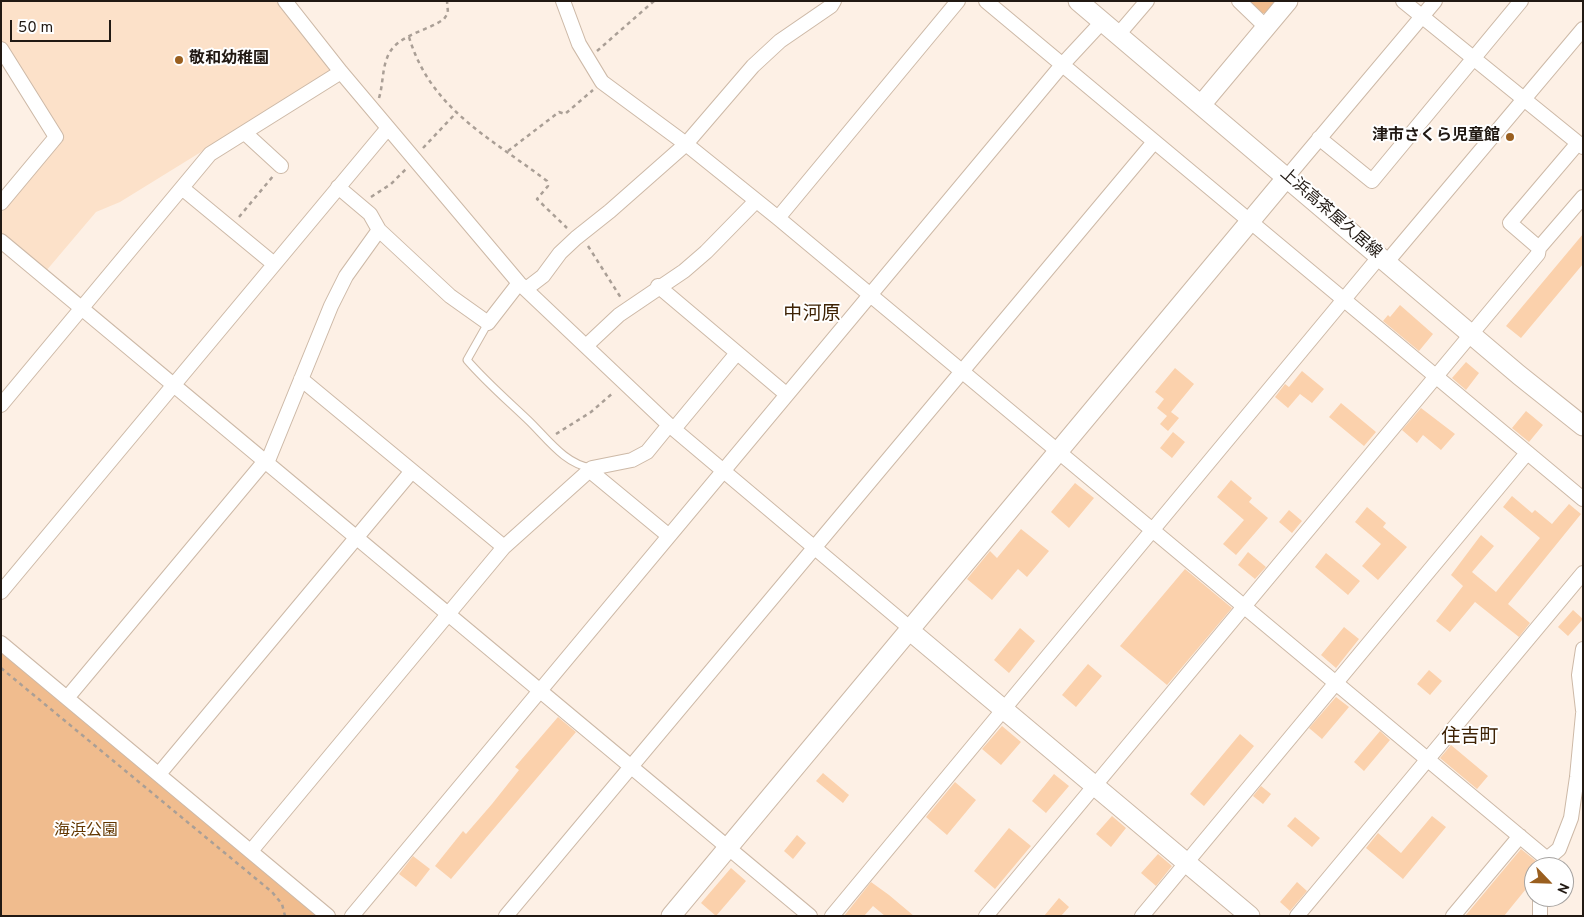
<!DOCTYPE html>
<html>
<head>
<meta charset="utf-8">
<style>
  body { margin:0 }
  #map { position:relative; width:1584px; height:917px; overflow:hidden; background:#fdf0e5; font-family:Overpass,sans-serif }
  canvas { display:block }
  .frame { position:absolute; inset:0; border:2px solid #211913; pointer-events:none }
  .north { position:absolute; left:1524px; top:857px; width:50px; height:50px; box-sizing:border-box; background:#fff; border:1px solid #a6a3a1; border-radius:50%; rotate:114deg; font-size:14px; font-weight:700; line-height:20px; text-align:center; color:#211913 }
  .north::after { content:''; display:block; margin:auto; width:18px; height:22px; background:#9a5f1f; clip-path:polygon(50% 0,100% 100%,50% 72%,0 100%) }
  .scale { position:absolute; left:10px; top:20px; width:101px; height:22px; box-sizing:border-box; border:2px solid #211913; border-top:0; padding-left:6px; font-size:15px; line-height:18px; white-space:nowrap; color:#211913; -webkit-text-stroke:4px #fff; paint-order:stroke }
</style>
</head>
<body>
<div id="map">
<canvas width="1584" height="917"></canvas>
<div class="frame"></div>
<div class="north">N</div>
<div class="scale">50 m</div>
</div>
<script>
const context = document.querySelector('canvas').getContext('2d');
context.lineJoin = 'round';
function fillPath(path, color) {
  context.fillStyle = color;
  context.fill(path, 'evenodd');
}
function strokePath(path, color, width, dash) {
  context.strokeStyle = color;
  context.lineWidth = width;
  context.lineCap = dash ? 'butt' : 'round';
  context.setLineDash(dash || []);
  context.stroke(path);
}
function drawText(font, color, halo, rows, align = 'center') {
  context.font = font + ' Overpass,"Noto Sans JP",sans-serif';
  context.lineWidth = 4;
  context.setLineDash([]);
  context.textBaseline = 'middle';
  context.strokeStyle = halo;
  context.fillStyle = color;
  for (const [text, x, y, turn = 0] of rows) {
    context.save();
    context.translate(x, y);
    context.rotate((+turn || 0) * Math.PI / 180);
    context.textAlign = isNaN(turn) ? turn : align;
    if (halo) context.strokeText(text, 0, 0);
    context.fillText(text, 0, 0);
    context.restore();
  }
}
const built = new Path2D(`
  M1,1H277L329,68V73L120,202L96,212L46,271L1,233V213L64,137L1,40Z`);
const green = new Path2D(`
  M1248,1H1275L1266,13H1261Z
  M1,652L318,916H1Z`);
const building = new Path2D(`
  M1583,234V264L1521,338L1506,326Z
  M1400,305L1433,334L1419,351L1383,321L1388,315L1390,317Z
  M1466,362L1479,373L1466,390L1452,378Z
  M1175,368L1194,384L1171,412L1179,418L1168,431L1160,424L1167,416L1157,408L1164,399L1155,392Z
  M1302,371L1324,389L1312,403L1300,394L1288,408L1275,397L1285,384L1289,387Z
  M1341,403L1376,432L1364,446L1329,417Z
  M1421,408L1455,434L1441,450L1423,435L1417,443L1402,430Z
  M1526,411L1543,425L1529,442L1512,428Z
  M1173,432L1185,442L1172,458L1160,448Z
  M1231,480L1252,498L1249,502L1268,518L1236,555L1223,544L1244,520L1217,497Z
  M1075,483L1094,498L1069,528L1051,512Z
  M1512,496L1532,513L1535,510L1552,524L1569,504L1581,514L1508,604L1530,623L1519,637L1475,602L1450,632L1436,621L1463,586L1451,575L1481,535L1494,546L1472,572L1496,592L1540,538L1503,507Z
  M1367,507L1386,523L1383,527L1407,547L1378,580L1362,566L1381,544L1355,522Z
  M1289,510L1302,521L1292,533L1279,522Z
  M1021,529L1049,551L1027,577L1018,569L992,600L967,579L990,551L997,558Z
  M1248,552L1266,567L1255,579L1238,565Z
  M1326,553L1360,581L1348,595L1315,567Z
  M1185,569L1232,608L1167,685L1120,646Z
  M1573,610L1583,619L1568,636L1558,627Z
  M1344,627L1359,639L1336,668L1321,655Z
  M1020,628L1035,641L1009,673L994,660Z
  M1088,664L1102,676L1076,707L1062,695Z
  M1429,670L1442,681L1430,695L1417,684Z
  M1336,697L1349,707L1322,739L1309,728Z
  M558,717L576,732L451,879L435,866L463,831L466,834L492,804L519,770L515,767Z
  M1002,726L1021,742L1001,765L982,749Z
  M1380,731L1390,740L1364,771L1354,762Z
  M1240,734L1254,746L1204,806L1190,794Z
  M1451,745L1488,776L1477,789L1440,758Z
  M823,773L849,795L843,803L816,781Z
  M1054,774L1069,786L1046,813L1032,801Z
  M955,782L976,800L947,835L926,817Z
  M1261,786L1271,794L1263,804L1253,796Z
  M1112,816L1126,828L1111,847L1096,834Z
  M1432,816L1446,827L1403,879L1366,848L1378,833L1401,853Z
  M1295,817L1320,838L1312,847L1287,826Z
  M1009,828L1031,846L995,889L974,871Z
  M797,835L806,843L793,859L784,851Z
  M1521,849L1537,862L1536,866L1525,879L1530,884L1504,916H1465Z
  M1158,854L1172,866L1156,886L1141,873Z
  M413,856L430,869L416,887L399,874Z
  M731,868L746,881L716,916L701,903Z
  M871,882L889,895L914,916H885L873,906L864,916H844Z
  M1297,882L1307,891L1290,911L1280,902Z
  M1059,898L1069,907L1061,916H1044Z`);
const path = new Path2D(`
  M409,37C431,110 491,138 547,181L548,186L537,199L567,228
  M597,51L654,1
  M379,98C383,85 382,71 387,58C395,35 426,32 444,19L448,13L447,1
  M423,148L456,113
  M508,151L559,112L565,114L593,90
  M371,197L391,184L407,168
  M239,217L274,175
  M588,246L621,298
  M556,434L591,412L614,392
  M1,668L272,892L282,904L285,916`);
const lane = new Path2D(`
  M488,323L467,360C486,382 507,400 528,420C546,437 565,465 592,468`);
const street = new Path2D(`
  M285,1L341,72L519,283L669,425L911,629
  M563,1L579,44L602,82L686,144L778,218L1547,859
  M986,1L1583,499
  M1239,1L1266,27
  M1403,1L1583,147
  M1117,36L1147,1
  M1,49L56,137L1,203
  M245,133L281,166
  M1319,138L1372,181L1521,1
  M1287,177L1435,1
  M338,187L370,214L379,230L450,296L488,323L519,283
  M182,188L274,264
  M778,218L958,1
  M1,241L810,916
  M1539,248L1510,223L1578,143
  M1386,263L1583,29
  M658,286L786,394
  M526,289L543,276L560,253L576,238L610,211L686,144L753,66L780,41L831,6L834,1
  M586,346L619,315L684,271L706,252L754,203L758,202
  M301,379L504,547
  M1,405L210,154L341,72
  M674,429L737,353
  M267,463L331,306L346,276L379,230
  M589,470L669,536
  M1,592L388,128
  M1,643L328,916
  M1583,649L1579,675L1583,710
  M67,698L265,461
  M159,774L412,471
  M251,851L504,547L592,468L632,460L647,452L669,425
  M1544,867L1547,859L1559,849L1571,818L1577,777L1583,714
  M352,916L1062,65L1101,23
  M506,916L1154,142
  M832,916L1380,256
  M986,916L1538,254L1539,248L1583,197
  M1142,916L1527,453
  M1297,916L1583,573
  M1453,916L1520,836
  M1540,916V897`);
const secondary = new Path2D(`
  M1078,1L1519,375L1583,426
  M1201,105L1288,1
  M909,630L1250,916
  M671,916L1287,177`);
const markers = [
  [179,60,5,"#9a5f1f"],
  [1510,137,5,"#9a5f1f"]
];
const poiNames = [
  ["敬和幼稚園",189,60],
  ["津市さくら児童館",1500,137,"right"]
];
const streetNames = [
  ["上浜高茶屋久居線",1330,214,41]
];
const parkNames = [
  ["海浜公園",86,832]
];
const quarterNames = [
  ["中河原",812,315],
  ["住吉町",1470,738]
];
fillPath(built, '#fce1c9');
fillPath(green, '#f0bc8e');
fillPath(building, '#fbd1ac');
strokePath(lane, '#cdb9a7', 9);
strokePath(street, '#cdb9a7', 16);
strokePath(secondary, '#cdb9a7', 21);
strokePath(path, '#aa9f96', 2.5, [4, 4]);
strokePath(lane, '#fff', 7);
strokePath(street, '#fff', 14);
strokePath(secondary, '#fff', 19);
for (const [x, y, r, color] of markers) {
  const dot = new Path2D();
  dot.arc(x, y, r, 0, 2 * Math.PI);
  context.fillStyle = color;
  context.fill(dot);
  strokePath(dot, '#fff', 2);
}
drawText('bold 16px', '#211913', '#fff', poiNames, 'left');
drawText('16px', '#211913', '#fff', streetNames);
drawText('16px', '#633701', '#fff', parkNames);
drawText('19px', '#3e2204', '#fff', quarterNames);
</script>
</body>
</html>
